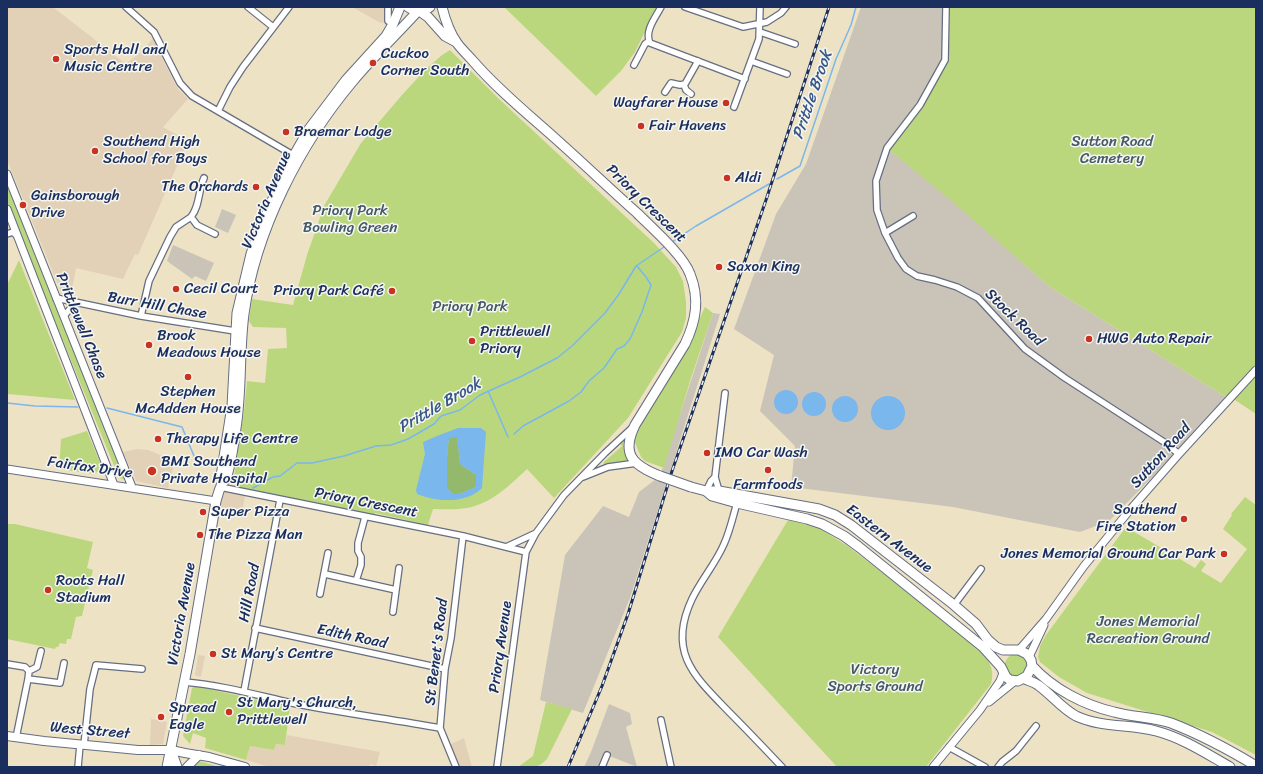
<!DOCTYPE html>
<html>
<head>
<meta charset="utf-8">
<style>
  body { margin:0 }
  #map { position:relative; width:1263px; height:774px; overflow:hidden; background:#eee2c5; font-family:Sriracha,sans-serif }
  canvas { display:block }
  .frame { position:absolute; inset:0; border:8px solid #1b2f5e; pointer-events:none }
</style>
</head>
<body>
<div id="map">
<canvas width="1263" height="774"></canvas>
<div class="frame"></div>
</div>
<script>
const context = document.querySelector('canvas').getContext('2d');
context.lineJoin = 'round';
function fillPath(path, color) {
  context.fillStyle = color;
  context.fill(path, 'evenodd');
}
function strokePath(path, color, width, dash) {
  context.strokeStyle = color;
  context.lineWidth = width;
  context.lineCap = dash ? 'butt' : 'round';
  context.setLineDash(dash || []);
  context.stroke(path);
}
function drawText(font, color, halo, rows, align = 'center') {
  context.font = font + ' Sriracha,sans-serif';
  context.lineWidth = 3;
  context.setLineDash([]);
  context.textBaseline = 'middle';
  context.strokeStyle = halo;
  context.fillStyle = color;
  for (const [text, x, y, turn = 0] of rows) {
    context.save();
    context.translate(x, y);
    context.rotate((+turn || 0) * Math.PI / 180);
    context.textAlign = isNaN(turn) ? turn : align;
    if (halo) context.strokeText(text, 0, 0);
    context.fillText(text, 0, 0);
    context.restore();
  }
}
const built = new Path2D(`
  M7,7H53L126,64L142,51L153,38L158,45L164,62L178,89L188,99L163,127L188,141L138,255L135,254L123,279L76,268L71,295L61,292L7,160Z
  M352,7H386L384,22L382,23L379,22Z
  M137,449L148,450L175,461L168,488L136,481L123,452Z
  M223,489L245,495L242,514L218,509Z
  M198,655L205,656L201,677L195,675Z
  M151,719L167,722L163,744L150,745Z
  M287,735L380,752L376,766L370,764L369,767H270L246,760L250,746L274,750L276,744L285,745Z
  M464,738L472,767H456L447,746Z`);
const industrial = new Path2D(`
  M861,7H944L945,60L887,148L954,202L1050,287L1229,399L1109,521L1080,532L953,507L791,487L795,446L760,411L774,355L734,329L776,214L806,164Z
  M222,209L236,215L228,233L215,227Z
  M173,245L214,263L206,281L195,276L192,279L167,261Z
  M713,313L720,314L630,598L583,713L540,700L565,555L603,506L629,517L639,492L660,476Z
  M609,704L630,713L632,724L626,727L637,767L607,755L602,767H584L591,752Z`);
const green = new Path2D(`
  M504,7H657L635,52L621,71L596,96Z
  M946,7H1256V370L1229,399L1050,287L954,203L887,148L920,105L945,60Z
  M450,50L499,99L654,243L676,267L683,281L686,302V318L682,332L628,418L554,498L527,469C509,486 492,503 467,508C457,510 444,509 433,509L428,525L375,513V516L254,492L256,491L239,488L233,483L244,411L247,381L265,383L268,349L287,348L286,328L253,327L249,321L252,299L293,305L307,255L324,206L361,143L402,95L425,70L442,55Z
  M7,180L127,479L125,480L119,478L7,203Z
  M19,260L75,400L7,394V285Z
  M705,307L713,313L691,378L664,468L645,461L641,457L634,440L638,426L687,345Z
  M1256,376V414L1232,398Z
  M87,431L102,467L95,474L59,469L61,439Z
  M627,433L631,462L603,466V465L604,462L622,446L619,442Z
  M1245,497L1256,505V755L1212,732L1087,693L1059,677L1040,662L1038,657L1040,646L1046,635L1126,527L1195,568L1201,560L1206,564L1201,571L1221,583L1247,549L1223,529L1232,515L1231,514Z
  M788,520L819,528L846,545L976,644C986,658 996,666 991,684L926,767H837L718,637Z
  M7,524H15L93,542L87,568L93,570L82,616L76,617L71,639H67L66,644L60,643L58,647H56L55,649L7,639Z
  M1005 665a11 11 0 1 1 22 0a11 11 0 1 1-22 0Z
  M195,686L290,707L285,745L276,744L274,750L250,746L246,760L205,748L206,738L193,733L190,744L183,736L192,688Z
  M546,702L572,709L547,759C536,770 532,767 518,767L533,756Z
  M196,760L219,767H189Z`);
const forest = new Path2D(`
  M457,436L460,464L476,475V487L459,494H453L447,488V457L449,438Z`);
const water = new Path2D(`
  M774 402a12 12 0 1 1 24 0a12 12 0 1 1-24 0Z
  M802 404a12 12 0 1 1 24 0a12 12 0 1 1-24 0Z
  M871 413a17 17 0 1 1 34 0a17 17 0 1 1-34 0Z
  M832 409a13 13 0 1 1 26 0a13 13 0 1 1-26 0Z
  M458,428H481L486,432L482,488C466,504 437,502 417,494L416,490L425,454L423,442L437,436ZM449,438L457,437L460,464L476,475V487L459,494H453L447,487V457Z`);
const stream = new Path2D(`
  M777,179L800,166L836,59L851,25L856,7
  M672,242L696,226L769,184
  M488,391L508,437
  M7,403L35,406L78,407
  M107,408L182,427L194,456L211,464
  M514,434L523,426L569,401L581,392L589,381L604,368L617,349L624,346L630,339L642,312L651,285L646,277L637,266
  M253,488L273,477L280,476L297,463H312L344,456L376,446L391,445L408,439L434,424L441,416L460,410L480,395L520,377L557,358L572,346L605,313L619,294L636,266L664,247`);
const minor = new Path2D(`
  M126,7L154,32L180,83L192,96L293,155
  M248,7L273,27
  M388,7V21L393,24
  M661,7C656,17 644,31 650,43L745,79
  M685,7L743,27L767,22L781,13L786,7
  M946,7L945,60L920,105L887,148L876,181L877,210L885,233L898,258L906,269L917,276L935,280L957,287L978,298L1025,349L1065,378L1164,442L1179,454
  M760,32L795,44
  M751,61L787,74
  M634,65L645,44L649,41
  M684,85L686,90L691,94
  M665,92L671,83L680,85L685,84L698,61
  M734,107L759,39L760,7
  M218,111L230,87L243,67L289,7
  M204,178C198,191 200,206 191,217L197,225L215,234
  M885,233L913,216
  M7,234L13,232L17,236
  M56,298L141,316L235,331
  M64,316L75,303
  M141,316L149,281L170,237L176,227L191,217
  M583,477L608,467L637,463
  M220,487L463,536L506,547L536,533L564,495L605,453L632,428
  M706,491L711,481L715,477
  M719,491L715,477L725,393
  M737,503C733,516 730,531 724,544C716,563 701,580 692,599C667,652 694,676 729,712C747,730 765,749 782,767
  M506,547L526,552
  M325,574L396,590L399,568
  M356,581L361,565V557L358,551V543L365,517
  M320,594L328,553
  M954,605L981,569
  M393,612L396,590
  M255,628L445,669
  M7,664L25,667L29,671L28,679L16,738
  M29,671L37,667L41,651
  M28,679L60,683L64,663
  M184,682C221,685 256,695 292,703C341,713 391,719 440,728
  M244,691L280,500
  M661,720L671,767
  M84,745L90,689L96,665L142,669
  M949,747L985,767
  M78,767L80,745
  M456,767L440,728L445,669L451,638L463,536
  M497,767L526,552L536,533
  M602,767L607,755
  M998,767L1002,762L1016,751L1036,726`);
const tertiary = new Path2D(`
  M7,174L132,487
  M7,209L114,485
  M7,469L216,501
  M1019,650L1046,619L1084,566L1129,511L1179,454L1256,370
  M1029,657L1044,625
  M989,702L1015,681
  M933,767L980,710L1000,681L1003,673`);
const secondary = new Path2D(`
  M7,736L44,741L138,750H171L185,753L209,757L245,767
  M187,767L199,755`);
const primary = new Path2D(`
  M442,7C445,19 450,33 457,43C462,50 468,55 473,61C498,90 528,114 557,140C584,164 610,189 637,213C652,228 683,255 690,274C700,299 696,321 685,344L635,425C621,454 632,465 660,476
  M421,12L428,17L445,36L456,42
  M691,487L706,491L712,496L737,503L807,519L822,524L844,536L859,547L983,647L1001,667L1006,677L1010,680L1018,681L1027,676L1032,666L1031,660L1027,654L1019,650H1003L996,647L988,640L976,624L954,605L851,525L835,515L819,509L719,491H706
  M1032,666C1053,689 1084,705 1114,712C1132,717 1153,717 1171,723C1202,735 1228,749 1256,766
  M1025,679C1029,681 1034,682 1038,685C1052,695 1061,708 1076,716C1102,728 1130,724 1156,731C1183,738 1207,754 1230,767`);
const trunk = new Path2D(`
  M408,7C417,13 422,13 430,7
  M221,476L232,406L237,313L251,254L257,236L284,173L309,129L346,80L386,36L393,24L400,7
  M171,750L177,767
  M167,767L190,654L216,501C218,495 219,489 222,484C224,481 226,479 227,476C231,462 234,443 236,428C242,390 239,352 244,314C255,231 300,144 353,81C373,57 396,35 417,12`);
const rail = new Path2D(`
  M568,767L602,686L628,614L672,471L766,200L829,7`);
const primaryBridge = new Path2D(`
  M660,476L691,487`);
const markers = [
  [56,59,4,"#c8321e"],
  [373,63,4,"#c8321e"],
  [726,103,4,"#c8321e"],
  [641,126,4,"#c8321e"],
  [286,132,4,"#c8321e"],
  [95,151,4,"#c8321e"],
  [727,178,4,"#c8321e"],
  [256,187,4,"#c8321e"],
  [23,205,4,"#c8321e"],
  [719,267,4,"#c8321e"],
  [176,289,4,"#c8321e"],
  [392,291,4,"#c8321e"],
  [1089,339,4,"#c8321e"],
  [472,341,4,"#c8321e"],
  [149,345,4,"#c8321e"],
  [188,377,4,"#c8321e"],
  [158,439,4,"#c8321e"],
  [707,453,4,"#c8321e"],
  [768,470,4,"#c8321e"],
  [152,471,5,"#c8321e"],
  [203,512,4,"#c8321e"],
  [1184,519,4,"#c8321e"],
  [200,535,4,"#c8321e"],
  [1224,554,4,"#c8321e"],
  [48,590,4,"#c8321e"],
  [213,654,4,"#c8321e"],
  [229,712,4,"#c8321e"],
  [161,717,4,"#c8321e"]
];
const poiNames = [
  ["Sports Hall and",64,50],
  ["Music Centre",64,67],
  ["Cuckoo",381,54],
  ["Corner South",381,71],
  ["Wayfarer House",718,103,"right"],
  ["Fair Havens",649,126],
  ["Braemar Lodge",294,132],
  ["Southend High",103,142],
  ["School for Boys",103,159],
  ["Aldi",735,178],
  ["The Orchards",248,187,"right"],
  ["Gainsborough",31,196],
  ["Drive",31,213],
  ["Saxon King",727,267],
  ["Cecil Court",184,289],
  ["Priory Park Café",384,291,"right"],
  ["Prittlewell",480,332],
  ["Priory",480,349],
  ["Brook",157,336],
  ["Meadows House",157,353],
  ["HWG Auto Repair",1097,339],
  ["Stephen",188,392,"center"],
  ["McAdden House",188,409,"center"],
  ["Therapy Life Centre",166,439],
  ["IMO Car Wash",715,453],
  ["BMI Southend",161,462],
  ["Private Hospital",161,479],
  ["Farmfoods",768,485,"center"],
  ["Southend",1176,510,"right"],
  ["Fire Station",1176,527,"right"],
  ["Super Pizza",211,512],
  ["The Pizza Man",208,535],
  ["Jones Memorial Ground Car Park",1216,554,"right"],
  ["Roots Hall",56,581],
  ["Stadium",56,598],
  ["St Mary’s Centre",221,654],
  ["St Mary's Church,",237,703],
  ["Prittlewell",237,720],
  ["Spread",169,708],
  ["Eagle",169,725]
];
const parkNames = [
  ["Sutton Road",1112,142],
  ["Cemetery",1112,159],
  ["Priory Park",350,211],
  ["Bowling Green",350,228],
  ["Priory Park",470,307],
  ["Jones Memorial",1148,622],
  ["Recreation Ground",1148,639],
  ["Victory",875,670],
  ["Sports Ground",875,687]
];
const streetNames = [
  ["Victoria Avenue",267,200,-67],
  ["Priory Crescent",646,204,44],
  ["Burr Hill Chase",157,306,10],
  ["Stock Road",1014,318,44],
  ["Prittlewell Chase",81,326,68],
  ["Sutton Road",1161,456,-48],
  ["Fairfax Drive",90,468,8],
  ["Priory Crescent",366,503,11],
  ["Eastern Avenue",889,539,37],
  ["Hill Road",250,593,-79],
  ["Victoria Avenue",182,614,-80],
  ["Edith Road",352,637,12],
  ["Priory Avenue",501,647,-82],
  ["St Benet's Road",437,652,-83],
  ["West Street",90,731,5]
];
const waterNames = [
  ["Prittle Brook",813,95,-71],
  ["Prittle Brook",440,406,-30]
];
fillPath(built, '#e2d1b6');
fillPath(industrial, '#cac3b8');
fillPath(green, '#bbd77d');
fillPath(forest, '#94b86c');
fillPath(water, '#79b7ec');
strokePath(stream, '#79b7ec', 1.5);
strokePath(minor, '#656e82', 8);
strokePath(tertiary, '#656e82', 9);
strokePath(secondary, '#656e82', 10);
strokePath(primary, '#656e82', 11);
strokePath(trunk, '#656e82', 11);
strokePath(minor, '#fff', 5.5);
strokePath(tertiary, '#fff', 7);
strokePath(secondary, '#fff', 8);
strokePath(primary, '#fff', 9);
strokePath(trunk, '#fff', 9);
strokePath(rail, '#1b2f5e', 3);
strokePath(rail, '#f6f6f2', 1.5, [4.5]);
strokePath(primaryBridge, '#656e82', 11, []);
strokePath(primaryBridge, '#fff', 9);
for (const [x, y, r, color] of markers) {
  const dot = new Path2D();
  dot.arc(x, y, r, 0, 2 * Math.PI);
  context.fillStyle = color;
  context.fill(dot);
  strokePath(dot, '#f6f6f2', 1.5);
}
drawText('15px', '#1b2f5e', '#f6f6f2', poiNames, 'left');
drawText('15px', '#435966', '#f6f6f2', parkNames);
drawText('15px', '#1b2f5e', '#f6f6f2', streetNames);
drawText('italic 16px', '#375889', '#f6f6f2', waterNames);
</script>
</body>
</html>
